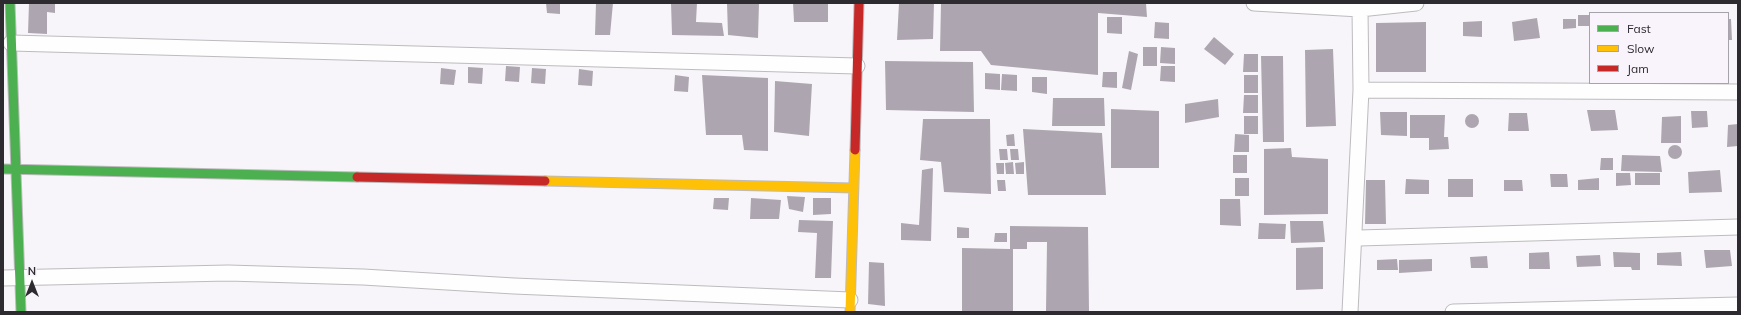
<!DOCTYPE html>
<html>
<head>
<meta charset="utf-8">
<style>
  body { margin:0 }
  #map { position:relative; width:1741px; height:315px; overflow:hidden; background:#f8f5fa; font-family:Mulish,sans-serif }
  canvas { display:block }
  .frame { position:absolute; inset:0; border:4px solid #2d2b2f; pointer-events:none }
  .legend { position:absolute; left:1589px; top:12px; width:140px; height:72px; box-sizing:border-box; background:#f9f3fc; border:1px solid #a7a3aa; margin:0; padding:5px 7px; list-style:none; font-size:12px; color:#2d2b2f }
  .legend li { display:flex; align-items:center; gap:8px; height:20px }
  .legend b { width:20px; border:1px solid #a7a3aa }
  .north { position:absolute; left:12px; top:263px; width:40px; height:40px; -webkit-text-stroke:3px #f9f3fc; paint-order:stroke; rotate:0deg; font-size:11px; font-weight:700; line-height:16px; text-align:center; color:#2d2b2f }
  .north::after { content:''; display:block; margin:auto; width:14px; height:18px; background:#2d2b2f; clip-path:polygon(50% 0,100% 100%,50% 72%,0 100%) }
</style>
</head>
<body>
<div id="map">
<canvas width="1741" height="315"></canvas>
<div class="frame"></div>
<ul class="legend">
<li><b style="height:5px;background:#4caf50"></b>Fast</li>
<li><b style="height:5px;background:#ffc107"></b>Slow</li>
<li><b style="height:5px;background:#c62828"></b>Jam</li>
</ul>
<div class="north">N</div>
</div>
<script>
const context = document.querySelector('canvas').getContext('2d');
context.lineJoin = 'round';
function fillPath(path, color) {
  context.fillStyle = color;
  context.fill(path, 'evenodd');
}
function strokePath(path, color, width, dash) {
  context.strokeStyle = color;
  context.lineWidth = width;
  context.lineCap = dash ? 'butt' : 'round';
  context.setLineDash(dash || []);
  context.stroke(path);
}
const building = new Path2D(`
  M29,3H55V13L47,12V34L28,33Z
  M546,3H560V14L547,13Z
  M596,3H613L610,35H595Z
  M671,3H697L696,22L722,23L724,36L672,35Z
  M727,3H759L758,38L728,35Z
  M793,3H828V22H794Z
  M899,3H934L933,39L897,40Z
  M941,3H1146L1147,17L1098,13V75L991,65L981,51H940Z
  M1578,15H1590V26H1578Z
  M1107,17H1122V34L1107,33Z
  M1537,18L1540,38L1514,41L1512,22Z
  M1563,19H1576V28L1563,29Z
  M1728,19H1731L1732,40H1728Z
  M1482,21V37L1463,36V22Z
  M1155,22L1169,23V39L1154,38Z
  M1426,22V72H1376V23Z
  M1214,37L1234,54L1225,65L1204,49Z
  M1143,47H1157V66H1143Z
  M1161,47L1175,48V64L1160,63Z
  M1333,49L1336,126L1306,127L1305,50Z
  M1129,51L1138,54L1131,90L1122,88Z
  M1244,54H1258V72H1243Z
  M1261,56H1283L1284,142H1263Z
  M885,61L973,62L974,112L886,110Z
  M506,66L520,67L519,82L505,81Z
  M1161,66H1175V82L1160,81Z
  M468,67L483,68L482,84L468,83Z
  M441,68L456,70L454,85L440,84Z
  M532,68L546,69L545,84L531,83Z
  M579,69L593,71L592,86L578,85Z
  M1103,72H1117V88L1102,87Z
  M985,73L1000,74V90L985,89Z
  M1002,74L1017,75V91L1001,90Z
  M675,75L689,77L688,92L674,91Z
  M702,75L768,78V151L744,150L742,135H706Z
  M1244,75H1258V93H1244Z
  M1032,77H1047V94L1032,92Z
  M775,81L812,84L809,136L774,132Z
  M1244,95H1258V113H1243Z
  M1053,98H1104L1105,126H1052Z
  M1218,99L1219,117L1185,123V104Z
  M1111,109L1159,111V168H1111Z
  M1587,110H1615L1618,130L1591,131Z
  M1691,111H1707L1708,127L1692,128Z
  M1380,112H1407V136L1381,135Z
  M1509,113H1527L1529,131H1508Z
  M1465 121a7 7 0 1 1 14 0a7 7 0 1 1-14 0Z
  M1410,115H1445L1444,137H1448L1449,149L1429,150V138H1410Z
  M1244,116H1258V134H1244Z
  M1681,116V143H1661L1662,117Z
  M923,119H990L991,194L944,192L941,162L920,160Z
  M1738,124V146L1727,147L1728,125Z
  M1023,129L1102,133L1106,195H1028Z
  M1014,134L1015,146H1007L1006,135Z
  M1235,134L1249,135V152H1234Z
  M1668 152a7 7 0 1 1 14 0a7 7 0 1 1-14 0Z
  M1291,148L1292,157L1328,159V214L1264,215V149Z
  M999,149H1007L1008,160H1000Z
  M1010,149H1018L1019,160H1011Z
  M1233,155H1247V173H1233Z
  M1622,155L1660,156L1662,172L1621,171Z
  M1601,158H1613V170H1600Z
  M1013,162L1014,174H1006L1005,163Z
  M1024,162V174H1016L1015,163Z
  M996,163H1004V174H997Z
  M933,168L931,241L901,240V223L919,225L922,170Z
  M1720,170L1722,192L1689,193L1688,172Z
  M1616,173H1630L1631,185L1616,186Z
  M1635,173H1660V185H1635Z
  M1550,174H1567L1568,187H1551Z
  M1235,178H1249V196H1235Z
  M1599,178V190H1578V180Z
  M1406,179L1429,180V194H1405Z
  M1448,179H1473V197H1448Z
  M997,180H1005L1006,191H998Z
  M1366,180H1385L1386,224H1365Z
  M1504,180H1522L1523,191H1504Z
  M787,196L805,197L803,212L789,209Z
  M714,198H729L728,210L713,209Z
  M751,198L781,200L779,219H750Z
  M813,198H831V214L813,215Z
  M1220,199H1240L1241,226L1220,225Z
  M799,220L833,221L831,278H815L817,233L798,232Z
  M1290,221H1323L1325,242L1291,243Z
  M1259,223L1286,224L1285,239H1258Z
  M1010,226L1088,227L1089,311H1046L1047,242H1027V249H1013V312H962V248L1010,249Z
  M957,227L969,228V238H957Z
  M995,233H1007V242H994Z
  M1323,247V289L1296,290V248Z
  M1704,250H1730L1732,266L1706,268Z
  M1549,252L1550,269H1529V253Z
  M1613,252L1640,253V270H1632L1631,267H1614Z
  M1681,252L1682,266L1657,265V253Z
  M1600,255L1601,266L1577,267L1576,256Z
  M1487,256L1488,268H1471L1470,257Z
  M1397,259L1398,270H1377V260Z
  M1432,259V271L1399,273V260Z
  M869,262L884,263L885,306L868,304Z`);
const street = new Path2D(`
  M1254,3L1360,9L1416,3
  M11,43L857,66
  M1361,90L1738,92
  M1359,238L1738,227
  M3,278L228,273L363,277L514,286L850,300
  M1350,312L1361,90L1360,9
  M1453,312L1738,305`);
const fast = new Path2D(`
  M10,3L21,312
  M3,169L357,177`);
const slow = new Path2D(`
  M545,181L854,188
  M850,312L855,150`);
const jam = new Path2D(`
  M855,150L859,3
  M357,177L545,181`);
fillPath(building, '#ada6b1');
strokePath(street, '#bdbbbe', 17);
strokePath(fast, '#bdbbbe', 11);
strokePath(slow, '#bdbbbe', 11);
strokePath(jam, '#bdbbbe', 11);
strokePath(street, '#fefefe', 15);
strokePath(fast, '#4caf50', 9);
strokePath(slow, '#ffc107', 9);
strokePath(jam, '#c62828', 9);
</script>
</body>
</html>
